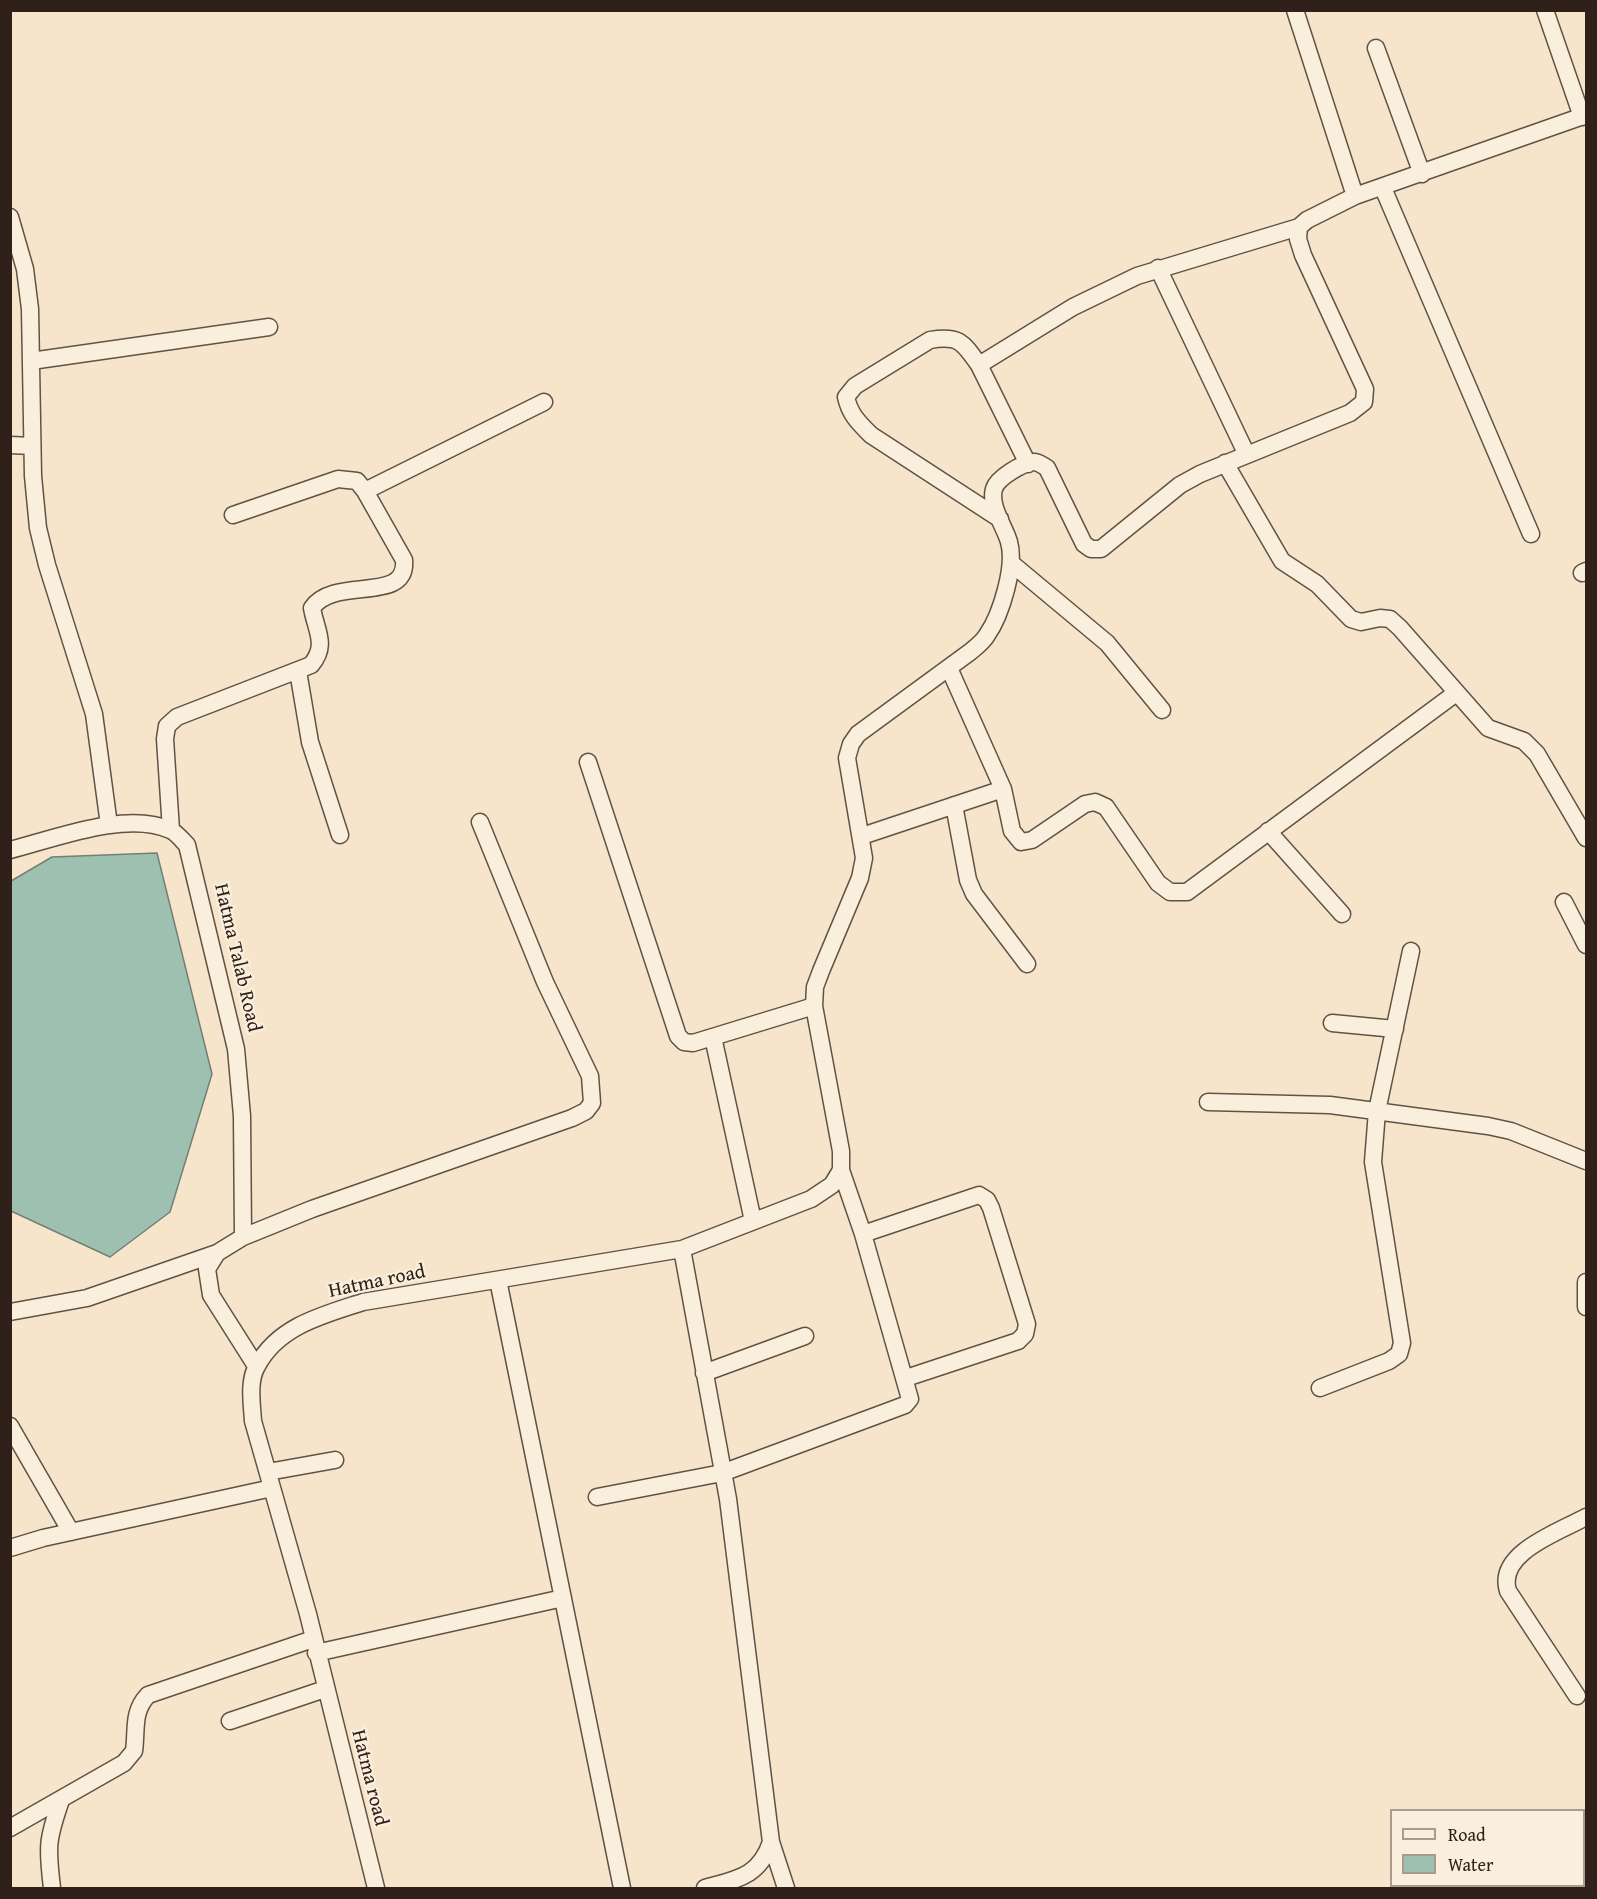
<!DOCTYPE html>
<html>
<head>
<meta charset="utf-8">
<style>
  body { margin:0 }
  #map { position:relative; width:1597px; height:1899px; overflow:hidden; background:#f7e5cb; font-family:"Gentium Book Plus",serif }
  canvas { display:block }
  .frame { position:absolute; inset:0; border:12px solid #2f211a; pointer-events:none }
  .legend { position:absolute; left:1390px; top:1809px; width:195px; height:78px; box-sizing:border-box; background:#faeedd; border:2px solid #a99c8f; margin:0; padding:8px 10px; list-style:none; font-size:18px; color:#2f211a }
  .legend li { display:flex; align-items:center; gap:12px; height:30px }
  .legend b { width:30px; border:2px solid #a99c8f }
</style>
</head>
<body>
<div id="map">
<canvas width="1597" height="1899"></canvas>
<div class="frame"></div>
<ul class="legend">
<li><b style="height:8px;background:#faeedd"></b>Road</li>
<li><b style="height:16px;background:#9ec0b1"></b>Water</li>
</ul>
</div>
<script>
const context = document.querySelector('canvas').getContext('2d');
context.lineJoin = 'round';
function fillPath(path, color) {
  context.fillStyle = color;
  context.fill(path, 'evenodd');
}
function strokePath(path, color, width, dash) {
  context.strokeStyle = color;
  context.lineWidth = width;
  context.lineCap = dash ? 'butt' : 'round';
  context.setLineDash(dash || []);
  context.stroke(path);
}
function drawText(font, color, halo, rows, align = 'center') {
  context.font = font + ' "Gentium Book Plus",serif';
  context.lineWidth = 4.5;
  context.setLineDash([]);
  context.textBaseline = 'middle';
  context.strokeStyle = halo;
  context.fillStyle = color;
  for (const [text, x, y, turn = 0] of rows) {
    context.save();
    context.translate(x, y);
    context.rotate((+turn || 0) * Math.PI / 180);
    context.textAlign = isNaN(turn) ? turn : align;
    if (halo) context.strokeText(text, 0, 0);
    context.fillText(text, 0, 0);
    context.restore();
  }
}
const water = new Path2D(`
  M157,853L212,1074L170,1212L110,1257L11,1211V881L52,857Z`);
const street = new Path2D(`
  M1295,10L1355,196
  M1545,10L1582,117
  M1376,48L1422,174
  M1383,188L1531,534
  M10,217L25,269L30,309L33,476L38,528L47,565L94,714L109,825
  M1158,268L1246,453
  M31,361L269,327
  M979,365L1028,464
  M10,445L32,446
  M1225,463L1282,561L1317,584L1351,619L1361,622L1380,618L1390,619L1400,628L1488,728L1524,741L1537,754L1586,838
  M233,515L338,479L357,481L365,491
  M1000,519L871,435C859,423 850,415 846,397L855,386L930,340C959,335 963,342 979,365L1073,307L1137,276L1299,227
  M1011,563L1107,643L1162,710
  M1582,573L1586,571
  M298,671L310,742L340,835
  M588,762L678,1036L684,1042L693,1043L814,1006
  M1003,789L1012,831L1021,842L1032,840L1085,804L1095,802L1106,807L1158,883L1170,892H1187L1456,693
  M954,805L968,880L974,894L1027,964
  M171,830L165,739L167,726L177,717L311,665C328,645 316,631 312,608C335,575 408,605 404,560L365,491L544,402
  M1268,831L1342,914
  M862,836L1003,789L949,668
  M10,850C54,839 127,810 170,830C176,832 182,840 187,845L236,1049L242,1116L243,1237L217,1253L207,1269L211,1295L256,1366
  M1564,902L1586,945
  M1332,1023L1395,1029
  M713,1037L753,1221
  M1208,1102L1330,1105L1488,1126L1511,1131L1586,1161
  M863,1234L979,1195L987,1200L991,1208L1027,1324L1025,1334L1018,1341L906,1378
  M243,1237L312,1209L572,1118L586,1111L592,1103L590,1076L545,982L480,822
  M682,1249L728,1499L771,1842C759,1877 737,1879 705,1888
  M498,1280L622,1888
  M1586,1282V1307
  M10,1312L87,1298L217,1253
  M704,1373L805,1336
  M1320,1388L1389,1361L1399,1354L1402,1343L1373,1162L1377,1111L1411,951
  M10,1426L71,1532
  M268,1472L335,1460
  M597,1497L722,1473L905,1405L910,1399L863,1234L841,1170
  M10,1548L43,1538L272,1488
  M316,1653L563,1598
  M1577,1696L1508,1591C1496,1553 1559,1532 1586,1517
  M230,1721L325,1689
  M10,1828L124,1763L134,1751C137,1729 132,1712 148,1695L313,1639
  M771,1842L786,1888
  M52,1888C47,1847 47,1840 61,1800
  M376,1888L308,1614L253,1421C252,1404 248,1381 257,1366C278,1326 323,1315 363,1302L682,1249L811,1199L832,1185L841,1170V1151L814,1006L815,987L821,971L860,878L864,858L847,758L851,744L858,734L970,652C976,647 983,642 987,635C1001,615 1016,566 1009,542C1005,527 989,506 994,489C997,478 1022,463 1034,462C1039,462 1043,466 1047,468L1084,544L1091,549H1101L1180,485L1200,474L1350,413L1364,402L1365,389L1303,255L1298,239L1299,227L1307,220L1355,196L1586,115`);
const streetNames = [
  ["Hatma Talab Road",237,958,77],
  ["Hatma road",377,1282,-12],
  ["Hatma road",369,1778,76]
];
fillPath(water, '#9ec0b1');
strokePath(water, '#728075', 1.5);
strokePath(street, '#615246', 19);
strokePath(street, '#faeedd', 16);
drawText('20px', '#2f211a', '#faeedd', streetNames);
</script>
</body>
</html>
